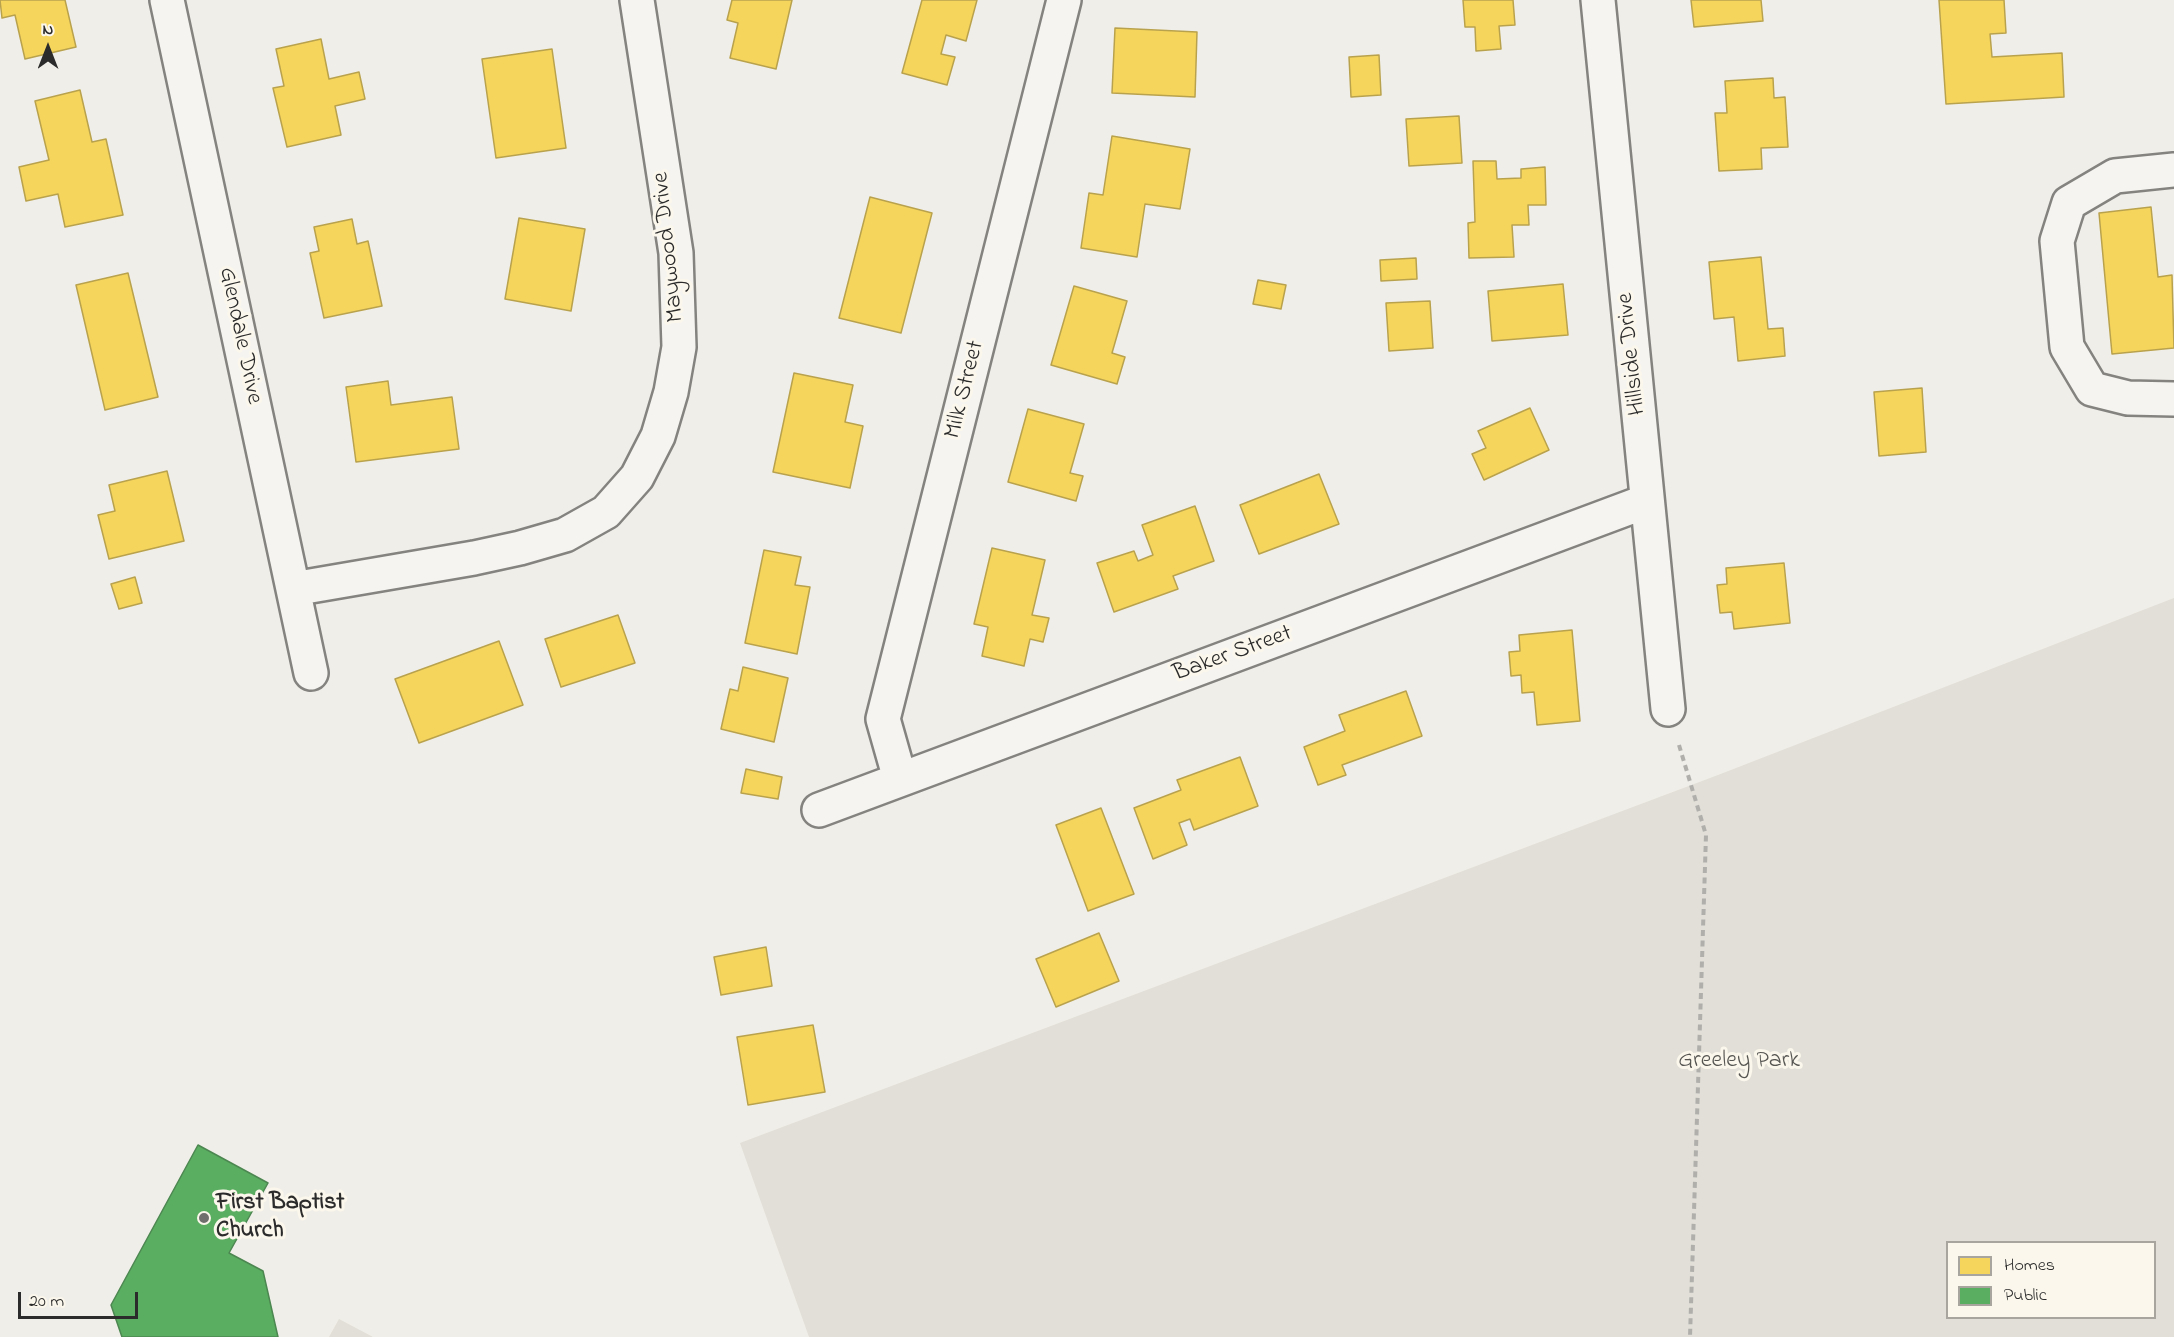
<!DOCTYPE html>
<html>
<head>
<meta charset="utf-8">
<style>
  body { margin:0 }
  #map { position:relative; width:2174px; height:1337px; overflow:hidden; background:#f0eee8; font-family:"Indie Flower",sans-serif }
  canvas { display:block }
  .legend { position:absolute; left:1946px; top:1241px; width:210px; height:78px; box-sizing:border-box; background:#fbf7ec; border:2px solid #a8a59f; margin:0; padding:8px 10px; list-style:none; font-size:18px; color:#2b2b2b }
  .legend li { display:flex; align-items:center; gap:12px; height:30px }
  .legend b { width:30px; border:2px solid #a8a59f }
  .north { position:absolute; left:18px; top:18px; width:60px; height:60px; -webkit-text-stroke:4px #fbf7ec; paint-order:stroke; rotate:0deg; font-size:16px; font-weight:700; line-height:24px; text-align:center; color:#2b2b2b }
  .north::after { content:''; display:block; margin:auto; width:21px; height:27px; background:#2b2b2b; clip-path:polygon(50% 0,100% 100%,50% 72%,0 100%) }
  .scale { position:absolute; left:18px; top:1292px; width:120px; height:27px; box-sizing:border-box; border:3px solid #2b2b2b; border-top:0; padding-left:8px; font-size:18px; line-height:21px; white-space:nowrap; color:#2b2b2b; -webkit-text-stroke:4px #fbf7ec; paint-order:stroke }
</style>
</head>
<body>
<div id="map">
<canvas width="2174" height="1337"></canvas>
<ul class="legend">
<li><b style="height:16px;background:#f6d55c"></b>Homes</li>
<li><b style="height:16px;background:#5aae61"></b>Public</li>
</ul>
<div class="north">N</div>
<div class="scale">20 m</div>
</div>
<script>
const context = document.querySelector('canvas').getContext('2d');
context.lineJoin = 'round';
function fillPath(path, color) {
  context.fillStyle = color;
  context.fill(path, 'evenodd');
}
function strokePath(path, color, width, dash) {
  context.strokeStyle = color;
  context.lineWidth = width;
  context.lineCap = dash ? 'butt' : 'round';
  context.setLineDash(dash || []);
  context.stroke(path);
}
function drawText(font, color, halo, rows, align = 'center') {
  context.font = font + ' "Indie Flower",sans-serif';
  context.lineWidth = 6;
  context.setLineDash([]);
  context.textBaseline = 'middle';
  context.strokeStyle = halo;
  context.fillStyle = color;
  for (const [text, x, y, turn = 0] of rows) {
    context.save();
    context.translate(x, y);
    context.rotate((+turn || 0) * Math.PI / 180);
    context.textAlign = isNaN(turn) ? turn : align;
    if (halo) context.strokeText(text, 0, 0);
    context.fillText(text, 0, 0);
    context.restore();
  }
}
const built = new Path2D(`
  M2174,598V1337H809L740,1143L1718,775ZM2154,1242V1318H1948V1242Z
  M339,1319L373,1337H329Z`);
const homes = new Path2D(`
  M0,0H65L76,47L25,59L15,15L2,18Z
  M732,0H792L776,69L730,58L738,23L727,20Z
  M922,0H977L966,41L946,35L941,54L955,57L947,85L902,73Z
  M1463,0H1513L1515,25L1499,26L1501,49L1476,51L1475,27H1465Z
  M1691,0H1761L1763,21L1694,27Z
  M1939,0H2004L2006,33L1990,34L1992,57L2062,53L2064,97L1946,104Z
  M1115,28L1197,32L1195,97L1112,93Z
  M321,39L329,79L359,72L365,99L335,106L341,135L287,147L273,88L284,86L276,49Z
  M552,49L566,148L496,158L482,59Z
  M1379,55L1381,95L1351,97L1349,57Z
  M1773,78L1774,98L1785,97L1788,147L1761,148L1762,169L1719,171L1715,113H1727L1725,81Z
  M80,90L92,142L106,139L123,215L65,227L58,194L26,201L19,167L49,160L35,101Z
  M1459,116L1462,163L1409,166L1406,119Z
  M1112,136L1190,149L1180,209L1145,204L1137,257L1081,248L1089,193L1103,195Z
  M1473,161H1496L1497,179L1521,178V169L1545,167L1546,205H1528L1529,225H1512L1514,257L1469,258L1468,223L1475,222Z
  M870,197L932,213L901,333L839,318Z
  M2151,207L2158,277L2172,275L2174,348L2112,354L2099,213Z
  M519,218L585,229L571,311L505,299Z
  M352,219L357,244L368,241L382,306L324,318L310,253L319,251L314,227Z
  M1761,257L1768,329L1783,328L1785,356L1738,361L1734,317L1714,319L1709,262Z
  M1416,258L1417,279L1381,281L1380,260Z
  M128,273L158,397L105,410L76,285Z
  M1258,280L1286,285L1281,309L1253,304Z
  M1563,284L1568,335L1492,341L1488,291Z
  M1074,286L1127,301L1112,353L1125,357L1117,384L1051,365Z
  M1430,301L1433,348L1389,351L1386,303Z
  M794,373L853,385L845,422L863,426L850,488L773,472Z
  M388,381L391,405L452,397L459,449L356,462L346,387Z
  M1922,388L1926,452L1879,456L1874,392Z
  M1530,408L1549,450L1484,480L1472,454L1486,448L1478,431Z
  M1028,409L1084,424L1070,473L1083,476L1076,501L1008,482Z
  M167,471L184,541L109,559L98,515L115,511L109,485Z
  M1319,474L1339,524L1259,554L1240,505Z
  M1195,506L1214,561L1173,576L1178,589L1114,612L1097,563L1134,551L1138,561L1153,555L1142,525Z
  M992,548L1045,560L1032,615L1049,618L1043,642L1030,639L1024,666L982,656L988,627L974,624Z
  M764,550L801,557L795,585L810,587L797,654L745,643Z
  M1784,563L1790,623L1734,629L1732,612L1720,613L1717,585L1727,584L1726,568Z
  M135,577L142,603L119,609L111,584Z
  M618,615L635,663L561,687L545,639Z
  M1572,630L1580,721L1537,725L1534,692L1522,693L1521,675L1511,676L1509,652L1520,651L1519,635Z
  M499,641L523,705L419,743L395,679Z
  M743,667L788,678L774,742L721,729L730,689L738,691Z
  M1406,691L1422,736L1342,765L1346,775L1318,785L1304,747L1345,731L1339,715Z
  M1240,757L1258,806L1194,830L1190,819L1179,823L1187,845L1153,859L1134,808L1181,790L1177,780Z
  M746,769L782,777L778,799L741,793Z
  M1101,808L1134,894L1088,911L1056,825Z
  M1099,933L1119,981L1056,1007L1036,959Z
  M766,947L772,986L721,995L714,957Z
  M813,1025L825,1092L748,1105L737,1037Z`);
const public = new Path2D(`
  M198,1145L268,1183L229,1253L263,1271L278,1337H122L111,1305Z`);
const path = new Path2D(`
  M1679,745L1706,835L1690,1337`);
const minor = new Path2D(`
  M167,0L311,673
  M1598,0L1668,709
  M2174,170L2115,176L2069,203L2057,241L2067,347L2092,389L2128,398L2174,399
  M293,589L474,558L520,548L565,535L606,512L637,477L658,436L671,392L679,347L676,253L637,0
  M900,779L883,719L1064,0
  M819,810L1647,501`);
const markers = [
  [204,1218,6,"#706f6d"]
];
const streetNames = [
  ["Maywood Drive",670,247,-96],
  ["Glendale Drive",239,336,78],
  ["Hillside Drive",1633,354,-96],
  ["Milk Street",966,390,-76],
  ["Baker Street",1233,655,-20]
];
const parkNames = [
  ["Greeley Park",1739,1062]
];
const poiNames = [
  ["First Baptist",216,1204],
  ["Church",216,1232]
];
fillPath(built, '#e1dfd7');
fillPath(homes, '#f6d55c');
strokePath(homes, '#b9a24d', 1.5);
fillPath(public, '#5aae61');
strokePath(public, '#4c8751', 1.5);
strokePath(minor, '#848380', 38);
strokePath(path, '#b0afac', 4, [6, 4.5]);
strokePath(minor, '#f5f4f0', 33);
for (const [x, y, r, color] of markers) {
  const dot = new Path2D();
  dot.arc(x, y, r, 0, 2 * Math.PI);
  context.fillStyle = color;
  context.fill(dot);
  strokePath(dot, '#fbf7ec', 2);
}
drawText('24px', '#2b2b2b', '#fbf7ec', streetNames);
drawText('24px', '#565552', '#fbf7ec', parkNames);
drawText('bold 24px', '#2b2b2b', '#fbf7ec', poiNames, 'left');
</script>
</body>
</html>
